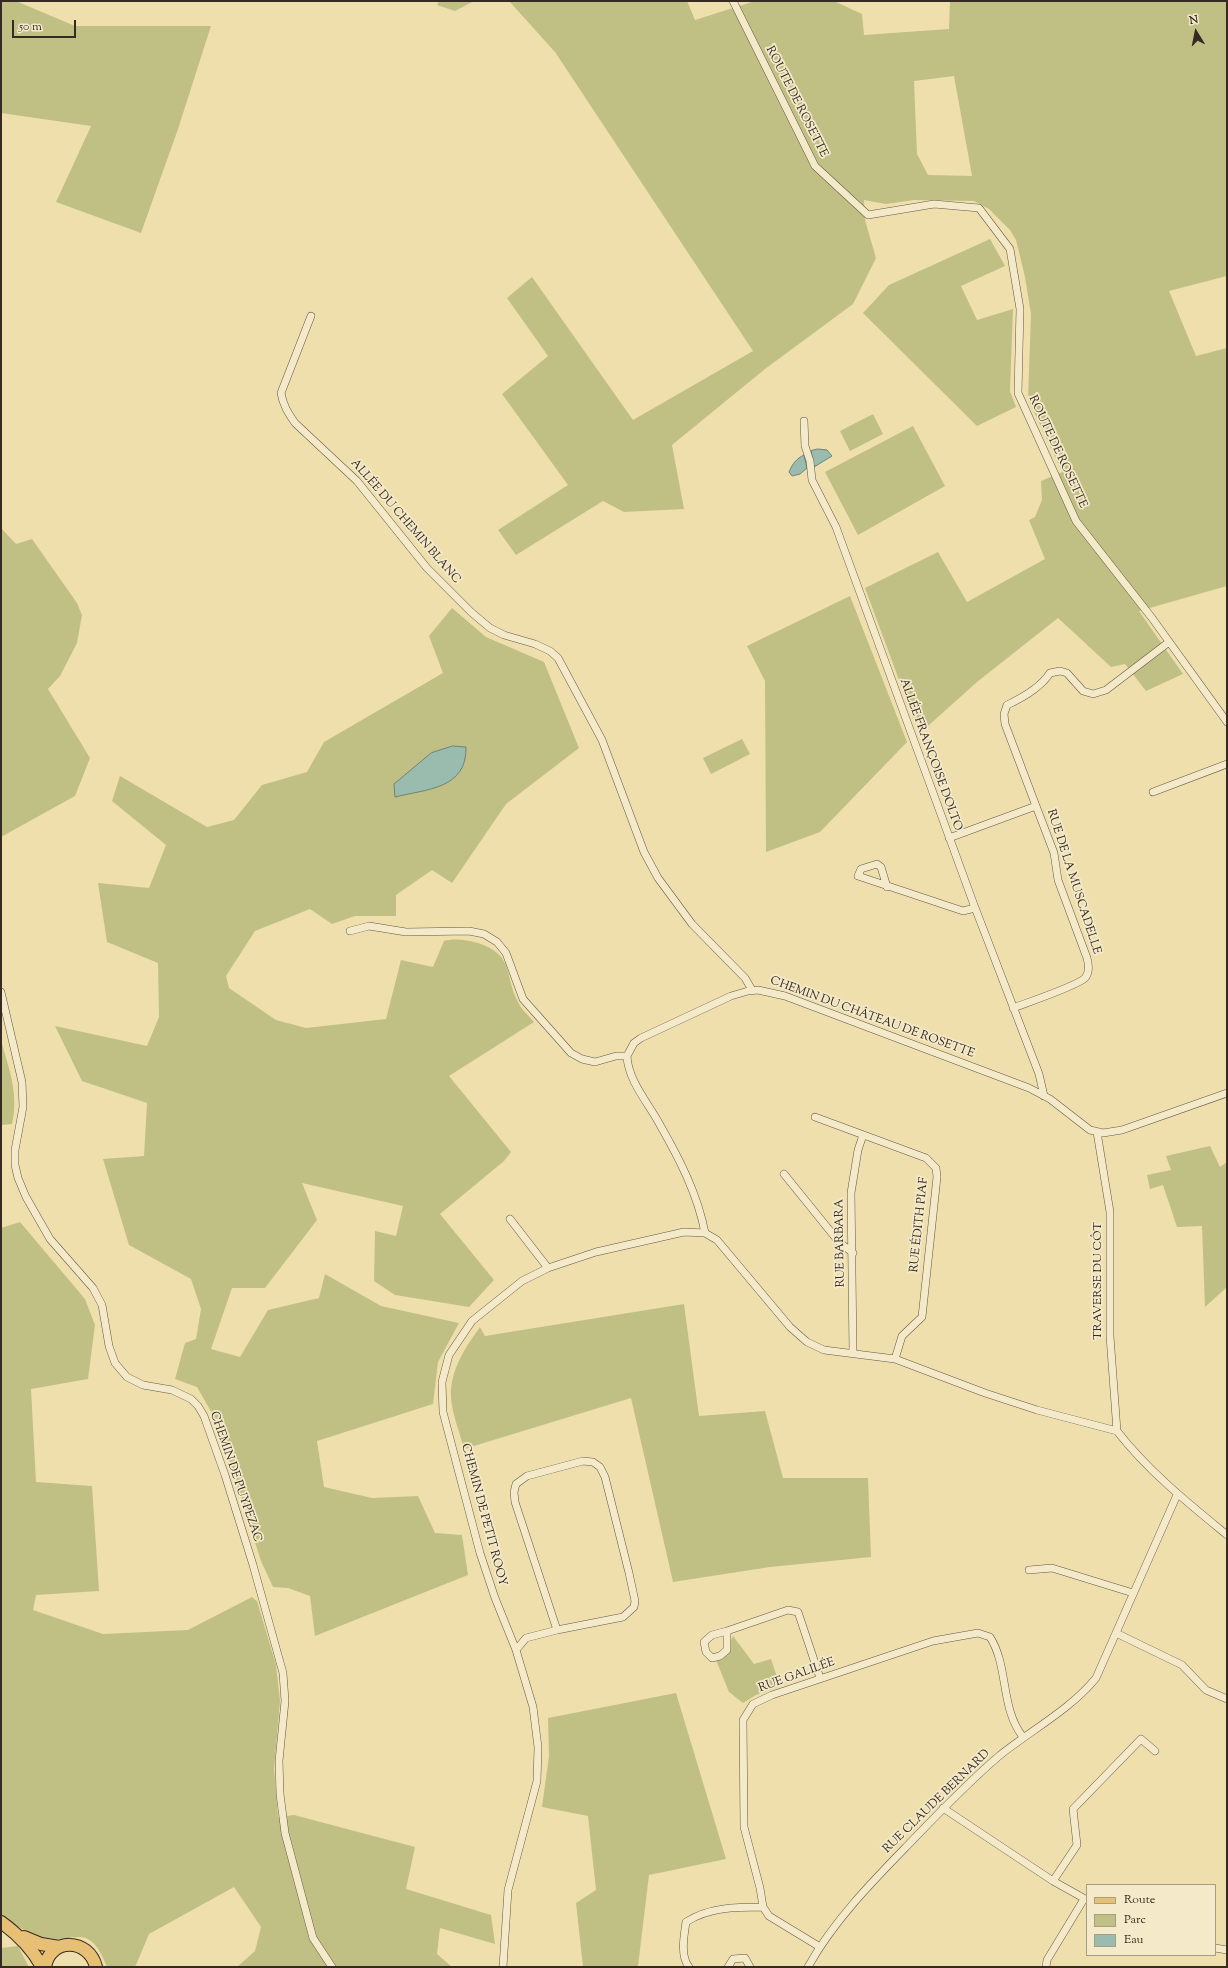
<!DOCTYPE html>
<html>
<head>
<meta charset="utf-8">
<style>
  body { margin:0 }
  #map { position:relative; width:1228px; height:1968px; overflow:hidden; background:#eedfad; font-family:"Sorts Mill Goudy",serif }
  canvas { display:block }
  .frame { position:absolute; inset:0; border:2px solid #362a23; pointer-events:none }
  .legend { position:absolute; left:1086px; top:1884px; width:130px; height:72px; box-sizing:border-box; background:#f4eaca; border:1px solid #a89d87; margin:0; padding:5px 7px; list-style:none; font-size:12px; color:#362a23 }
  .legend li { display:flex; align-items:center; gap:8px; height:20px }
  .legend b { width:20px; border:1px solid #a89d87 }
  .north { position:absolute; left:1176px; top:12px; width:40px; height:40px; -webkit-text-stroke:3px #f4eaca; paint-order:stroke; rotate:350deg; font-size:11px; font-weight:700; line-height:16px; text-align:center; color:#362a23 }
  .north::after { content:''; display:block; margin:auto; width:14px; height:18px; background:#362a23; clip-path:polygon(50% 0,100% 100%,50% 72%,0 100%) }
  .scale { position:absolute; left:12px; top:20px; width:64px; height:18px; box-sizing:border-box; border:2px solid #362a23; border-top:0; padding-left:5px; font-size:12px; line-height:14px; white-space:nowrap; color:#362a23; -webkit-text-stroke:3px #f4eaca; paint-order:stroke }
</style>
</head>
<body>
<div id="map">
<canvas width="1228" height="1968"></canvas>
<div class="frame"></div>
<ul class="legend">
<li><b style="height:5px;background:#e7c076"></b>Route</li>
<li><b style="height:11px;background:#c0c084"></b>Parc</li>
<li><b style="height:11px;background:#99bcae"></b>Eau</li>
</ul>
<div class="north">N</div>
<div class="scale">50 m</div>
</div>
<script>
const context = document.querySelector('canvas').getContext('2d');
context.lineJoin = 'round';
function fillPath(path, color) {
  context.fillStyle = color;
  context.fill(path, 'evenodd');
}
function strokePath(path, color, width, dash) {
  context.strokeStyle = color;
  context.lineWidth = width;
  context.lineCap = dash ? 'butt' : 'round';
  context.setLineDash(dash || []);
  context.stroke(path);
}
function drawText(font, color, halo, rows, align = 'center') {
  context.font = font + ' "Sorts Mill Goudy",serif';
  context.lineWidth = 3.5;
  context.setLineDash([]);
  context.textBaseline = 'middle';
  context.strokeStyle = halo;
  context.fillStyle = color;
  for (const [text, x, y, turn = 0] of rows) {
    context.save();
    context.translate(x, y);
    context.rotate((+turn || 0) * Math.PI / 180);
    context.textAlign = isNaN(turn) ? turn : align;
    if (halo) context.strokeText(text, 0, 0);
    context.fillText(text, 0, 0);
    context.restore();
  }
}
const green = new Path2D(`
  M1,1H16L75,26H211L178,129L141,233L56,202L91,126L1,113Z
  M439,1H474L455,11L437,5Z
  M509,1H687L695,20L755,1H834L862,14L864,35L949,29L950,1H1227V276L1169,291L1196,356L1227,348V586L1139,611L1183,674L1146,691L1125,664L1111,667L1058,618L977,682L919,734L865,588L938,552L967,602L1045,559L1029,520L1035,517L1042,500L1041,481L1062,472L1028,399L1031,314L1025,277L1016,240L1010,230L989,209L974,201L914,200L886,204L864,200L865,220L876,258L853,304L765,369L672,445L684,509L624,512L603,501L516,555L498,530L568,485L502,394L548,356L507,298L532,277L633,420L753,351L555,52ZM954,76L972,176L928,175L917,154L914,81Z
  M990,239L1005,266L961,286L977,320L1013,309L1010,391L1016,407L977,426L863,313L889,285Z
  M873,414L883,434L850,451L840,431Z
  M913,426L945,486L858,535L825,472Z
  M1,528L16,544L32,539L77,603L82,615L77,643L60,676L48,689L90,758L75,796L1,837Z
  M850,596L907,742L820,832L766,852L765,681L747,646Z
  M452,608L486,637L544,662L579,748L506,804L452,883L432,870L396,895V916H355L332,924L310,909L255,931L226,976L229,988L276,1020L306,1028L386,1019L401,960L433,967L444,941C456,938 466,940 478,943C514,955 504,973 517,1000C520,1008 528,1015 534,1022L449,1076L511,1152L504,1161L440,1214L494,1280L469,1307L395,1295L374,1281L375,1231L396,1236L403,1206L302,1183L317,1220L265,1288H232L211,1349L240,1357L268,1310L319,1298L325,1274L381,1306L459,1323L438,1362L433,1404L317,1441L324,1487L372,1498L418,1496L435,1533L462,1535L468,1575L315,1636L310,1596L288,1588L273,1587L261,1561L217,1422L197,1387L175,1379L185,1343L196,1339L201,1309L191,1279L129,1245L103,1159L144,1156L147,1103L82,1081L55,1026L147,1046L159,1017L158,963L107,942L98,883L149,888L166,845L112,801L120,776L207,827L234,820L262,785L307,772L324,742L443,673L429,636Z
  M742,739L750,754L711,774L703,758Z
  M1,1040C9,1070 19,1093 12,1124L1,1125Z
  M1210,1146L1220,1167L1227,1162V1287L1205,1307L1202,1226L1177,1227L1163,1185L1150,1189L1147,1175L1171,1170L1166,1156Z
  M20,1222L85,1299L95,1325L88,1379L31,1389L36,1482L92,1486L99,1591L36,1595L33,1610L103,1634L188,1630L252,1597L257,1601L276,1665L280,1701L274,1769L278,1817L294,1815L415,1847L406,1889L491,1915L495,1944L440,1928L437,1954L452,1967H237L255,1951L261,1927L234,1887L149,1934L136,1965L134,1967H107C102,1955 95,1937 79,1937C68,1937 58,1941 47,1940C36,1939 11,1922 1,1915V1228Z
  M684,1304L699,1416L765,1411L783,1478H868L871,1557L770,1567L673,1582L631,1398L464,1449C460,1433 452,1414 451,1397C450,1370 465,1348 480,1327L485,1336Z
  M733,1636L754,1664L771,1659L780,1686L756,1695L743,1703L729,1692L716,1660L725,1653Z
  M676,1693L726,1859L649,1875L638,1966L583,1967L576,1903L596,1890L588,1816L542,1807L549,1756L548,1718Z
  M18,1946L29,1967H1V1948Z`);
const water = new Path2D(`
  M818,449L827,450L832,456L814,467L811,451Z
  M804,455L807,468L800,474L792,476L789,472C793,463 796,459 804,455Z
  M453,746L466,747C467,789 427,789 395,797L394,784L431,753Z`);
const minor = new Path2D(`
  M733,1L815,166L868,215L934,204L979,208L1010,249L1020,309L1018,393L1076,521L1152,618L1227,722
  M311,316L281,393C283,405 288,413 295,423L357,481L427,568L471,612L490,628L504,635L535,644L550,651L558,658L602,740L644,852L658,878L692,924L745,978L752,990
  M804,421L805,446L810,461L812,480L836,527L974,905L1039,1074L1044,1096
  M1153,792L1227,764
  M1036,806L1005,724L1004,714L1007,705C1022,698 1041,687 1050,673L1060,671L1067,673L1083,691L1093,694L1106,690L1169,642
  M949,838L1036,806L1054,853L1058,880L1087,958C1089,965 1090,972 1085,978C1077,986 1026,1003 1013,1008
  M887,887L881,867L877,864L861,869L858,876L963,911L975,908
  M350,931L369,926L406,932L469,931L484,934L497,942L506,953L523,999L571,1053L582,1059L595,1062L616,1056H627
  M1,992L22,1082L23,1107L15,1150V1165L18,1178L26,1197L50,1239L93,1288L102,1305L109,1346L115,1363L127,1377L143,1385L172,1390L191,1399L198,1406L204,1416L225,1475L253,1565L283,1673L285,1701L279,1761L280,1794L285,1833L313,1938L332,1967
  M815,1117L926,1158L936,1168L937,1177L922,1317L902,1336L895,1359
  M1097,1132L1110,1212V1336L1117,1431
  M784,1174L839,1242L853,1253
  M510,1219L548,1268
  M705,1233C698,1195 679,1158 660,1125C649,1104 628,1081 627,1056L634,1043L641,1038L731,996L748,991L758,990L785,996L1029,1088L1050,1099L1090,1130L1103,1133L1122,1130L1227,1093
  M853,1353L851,1193L858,1150L863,1135
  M1117,1431C1148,1471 1188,1503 1227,1535
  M1029,1570L1052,1568L1133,1593
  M727,1631V1650L720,1656L712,1658L706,1652L704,1642L712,1635L727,1631L788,1610L798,1612L820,1678
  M1116,1633L1182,1665L1206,1690L1227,1699
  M516,1650L526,1638L557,1630L623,1617L634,1607L635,1601L629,1573L605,1477L600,1467L593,1462L583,1461L527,1476L516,1484L514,1492L515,1502L557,1630
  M943,1808L1053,1881L1087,1900
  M1053,1881L1077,1845L1073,1809L1141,1739L1155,1751
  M820,1947L769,1916L763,1907L760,1888L744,1827L743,1720L753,1704L772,1695L933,1641L978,1633L990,1637C1009,1667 1000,1708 1023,1737
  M1215,1948L1227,1950
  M503,1967L508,1890L537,1781L538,1747L533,1707L516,1650L495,1598L480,1553L443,1412L442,1382L449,1355L472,1321L522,1281L548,1268L596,1252L684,1232L705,1233L717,1240L790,1327L807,1342L824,1350L895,1359L985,1393L1037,1410L1117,1431
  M689,1967C680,1956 684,1936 686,1922C709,1907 737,1907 763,1907
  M728,1967L733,1959L745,1958L750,1967
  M808,1967C833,1922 870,1884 906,1847C936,1816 966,1784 999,1756C1031,1730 1070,1710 1096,1678L1177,1495
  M1046,1967L1047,1960L1084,1899`);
const primary = new Path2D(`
  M1,1922C19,1935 32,1948 42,1967
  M24,1937L41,1944L59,1947
  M45,1967C50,1937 89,1938 96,1967`);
const streetNames = [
  ["ROUTE DE ROSETTE",796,102,63],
  ["ROUTE DE ROSETTE",1057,452,65],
  ["ALLÉE DU CHEMIN BLANC",405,522,49],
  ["ALLÉE FRANÇOISE DOLTO",930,755,70],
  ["RUE DE LA MUSCADELLE",1073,882,72],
  ["CHEMIN DU CHÂTEAU DE ROSETTE",872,1018,20],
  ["RUE ÉDITH PIAF",920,1225,-84],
  ["RUE BARBARA",841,1243,-91],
  ["TRAVERSE DU CÔT",1099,1281,-90],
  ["CHEMIN DE PUYPEZAC",235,1477,71],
  ["CHEMIN DE PETIT ROOY",483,1515,75],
  ["RUE GALILÉE",797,1676,-20],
  ["RUE CLAUDE BERNARD",937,1802,-44]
];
fillPath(green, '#c0c084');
fillPath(water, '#99bcae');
strokePath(water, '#718276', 1);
strokePath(minor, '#645746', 8);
strokePath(primary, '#362a23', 14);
strokePath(minor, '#f4eaca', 7);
strokePath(primary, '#e7c076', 12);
drawText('12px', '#362a23', '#f4eaca', streetNames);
</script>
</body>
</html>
